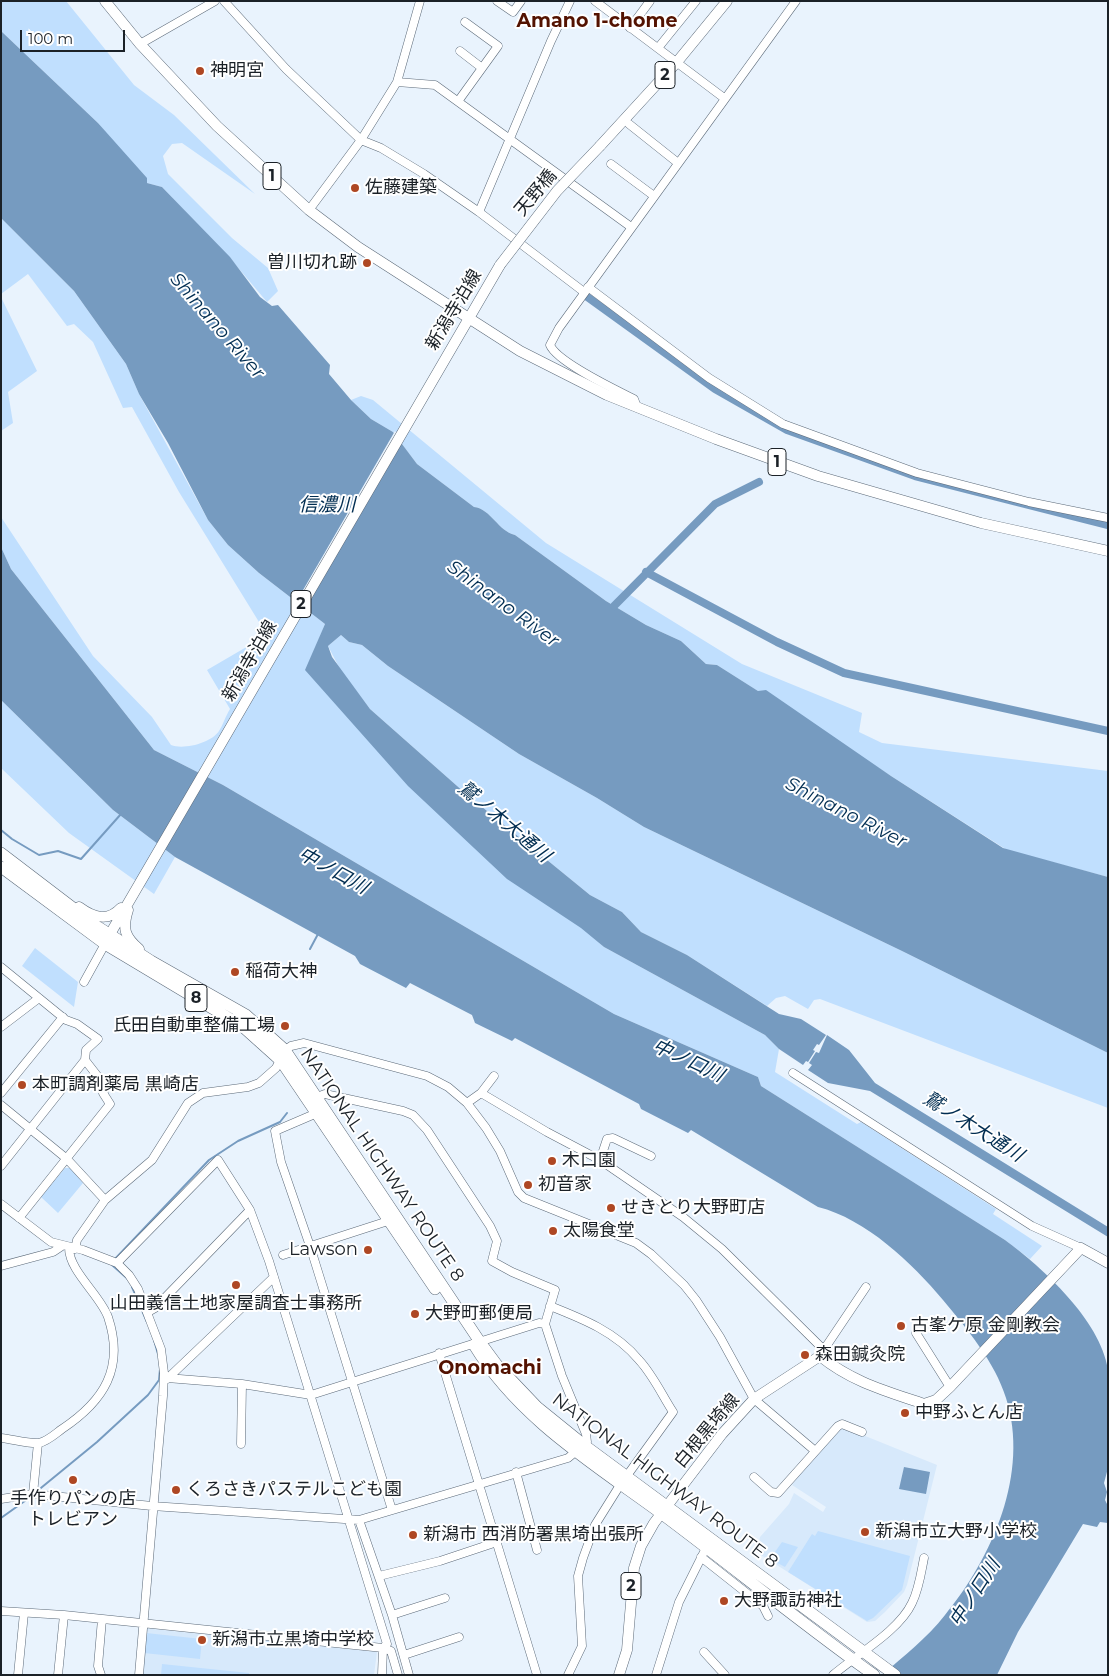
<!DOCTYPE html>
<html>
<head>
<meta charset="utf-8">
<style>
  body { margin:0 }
  #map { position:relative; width:1109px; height:1676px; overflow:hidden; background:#e9f3fd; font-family:Montserrat,sans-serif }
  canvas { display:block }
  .frame { position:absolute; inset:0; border:2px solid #1b2127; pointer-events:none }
  .scale { position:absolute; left:20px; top:30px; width:105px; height:22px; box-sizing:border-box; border:2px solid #1b2127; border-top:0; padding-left:6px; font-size:15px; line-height:18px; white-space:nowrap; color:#1b2127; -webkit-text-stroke:4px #fff; paint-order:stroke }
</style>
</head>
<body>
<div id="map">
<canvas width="1109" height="1676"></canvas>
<div class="frame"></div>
<div class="scale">100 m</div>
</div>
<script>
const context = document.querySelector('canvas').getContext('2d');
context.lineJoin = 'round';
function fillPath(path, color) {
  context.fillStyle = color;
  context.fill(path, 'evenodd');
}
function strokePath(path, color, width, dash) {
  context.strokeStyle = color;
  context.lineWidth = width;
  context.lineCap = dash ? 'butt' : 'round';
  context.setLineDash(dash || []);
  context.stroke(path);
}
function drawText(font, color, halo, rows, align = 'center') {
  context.font = font + ' Montserrat,"Noto Sans JP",sans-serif';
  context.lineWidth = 4;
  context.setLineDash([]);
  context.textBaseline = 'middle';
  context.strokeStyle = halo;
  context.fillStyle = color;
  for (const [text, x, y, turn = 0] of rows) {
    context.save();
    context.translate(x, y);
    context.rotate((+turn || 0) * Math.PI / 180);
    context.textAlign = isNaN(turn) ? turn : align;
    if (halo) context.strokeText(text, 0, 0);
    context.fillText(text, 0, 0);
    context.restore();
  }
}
const built = new Path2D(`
  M843,1427L937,1465L907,1585L904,1592L885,1612L875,1621L867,1622L753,1550L759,1542L760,1537L789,1504L794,1493L823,1512L826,1507L792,1485L804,1468Z
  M144,1628L377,1652L374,1675H139Z`);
const green = new Path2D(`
  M1,1H66L134,85L174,115L255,194L182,143L172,144L163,156L168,174L232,238L268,268L278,291L267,302L229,257L162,187L147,183L98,123L1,31Z
  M1,218L74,291L126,364L139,394L208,520L228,545L259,573L325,624L306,670L604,947L765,1035L779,1049L775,1072L857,1124L861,1122L996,1209L993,1214L1042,1246L1030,1259L1005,1240L761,1086L758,1077L614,1014L223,785L154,750L11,569L1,547V517L93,656L152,717L171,745C184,750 211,743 219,731C223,725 226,715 230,709L207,670L267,635L179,492L132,407L123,408L93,342L74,324L67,326L28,274L1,294Z
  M1,297L37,371L8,392L13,423L1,431Z
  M361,396L373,400L546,543L742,664L862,713L859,732L882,743L1108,771V877L1007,850L717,665L706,664L681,641L646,625L606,601L515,535C498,531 491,509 474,507L417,464L393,432L371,419L351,400Z
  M341,635L349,642L362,645L388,666L519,754L597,798L644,827L902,951L1108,1053V1108L820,999L814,1000L808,1009L785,996L776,998L767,1006L687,955L641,932L622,912L590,895L465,793L370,709L341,671L328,646Z
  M1,700L113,810L175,857L154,894L69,833L1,768Z
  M35,948L78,982L74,1007L22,966Z
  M65,1168H70L83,1183L58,1213L41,1197Z
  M818,1531L910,1556L902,1590L873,1618L867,1621L788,1572L812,1534L815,1536Z
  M782,1542L798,1547L785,1567L770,1559Z
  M146,1633L202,1639L200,1659L144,1653Z
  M162,1664L249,1673V1675H161Z`);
const water = new Path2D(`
  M1,31L98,123L147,178V183L162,187L230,257L260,297L272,306L278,305L330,365L329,374L351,400L371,419L393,432L417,464L474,507C491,509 498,531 515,535L606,601L646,625L681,641L706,664L717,665L758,691L766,690L891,776L1003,848L1108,877V1053L902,951L644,827L597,798L519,754L388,666L362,645L349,642L341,635L328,646L332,657L370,709L465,793L590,895L622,912L641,932L687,955L779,1014L801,1019L826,1035L819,1045L817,1044L813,1050L815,1051L808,1062L806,1061L803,1065L779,1049L765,1035L604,947L581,928L507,879L408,786L305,670L325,624L259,573L228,545L208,520L168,443L139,394L126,364L74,291L1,218Z
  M1,547L11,569L154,750L223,785L614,1014L758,1077L761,1086L1005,1240C1043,1268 1100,1320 1108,1369C1109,1379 1108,1390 1108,1399C1108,1422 1108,1445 1108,1468L1104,1483L1107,1492L1105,1500L1108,1506V1523L1100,1522L1097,1527L1083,1524L1018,1632L997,1675H882C904,1656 927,1638 945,1615C992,1558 1030,1473 1006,1398C995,1362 967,1329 943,1300C912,1263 866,1219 818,1207L691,1130L688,1133L641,1109L639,1104L515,1038L512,1041L475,1023L472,1015L410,983L406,988L360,964L355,956L175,857L113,810L1,700Z
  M827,1035L849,1050L875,1083L1108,1227V1237L870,1091L828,1083L808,1070L812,1065L809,1063L816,1052L819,1053Z
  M904,1467L930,1472L926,1494L899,1489Z`);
const pier = new Path2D(`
  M395,431L401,439L302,610L295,604Z`);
const stream = new Path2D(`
  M1,830L12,839L39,855L58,851L81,859L121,814
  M310,949L318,934
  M114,1260L209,1160L238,1141L280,1122L287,1113
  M112,1265L129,1280
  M132,1287L147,1322
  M154,1340L158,1354
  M36,1492L97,1442L148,1395L159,1380L160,1369
  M1,1518L29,1498`);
const canal = new Path2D(`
  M586,296L715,389L787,430L915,476L1108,525
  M646,572L777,642L844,673L1108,731
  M614,606L715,504L759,482`);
const minor = new Path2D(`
  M224,1L286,69L361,140L381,148L424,174L479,212L584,292
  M497,1L513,12L521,1
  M595,1L724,98
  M630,28L650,1
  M140,44L215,1
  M658,48L696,1
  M460,51L482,68
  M397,82L435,85L631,227
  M459,100L498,46L465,22
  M629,124L678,163
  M611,164L654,196
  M309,210L361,140L397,82L420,1
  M479,212L551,41L570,1
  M588,287L709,378L783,424L917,473L1029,502L1108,518
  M637,407L634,399C616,390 557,362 550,345L559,328L796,1
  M1,967L66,1020L77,1024L98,1039L86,1050L85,1060L106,1087L103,1093L110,1104L19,1218
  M84,982L105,944
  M1,1027L39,998
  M793,1073L1032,1226L1081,1248
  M1,1093L63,1017
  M481,1093L547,1132L600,1160L683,1217L722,1249L823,1349
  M467,1103L481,1093L494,1076
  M1,1105L67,1159L105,1200
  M317,1113L275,1131L281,1162L310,1246L392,1510
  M600,1160L607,1139L613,1138L651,1156
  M1,1166L85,1060
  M1,1204L51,1242L83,1250L117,1263L129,1275L138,1289L161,1349L164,1373L163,1396L139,1675
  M75,1249L77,1240L105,1200L152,1160L188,1103L203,1093L248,1087L259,1083L276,1068L285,1050L291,1046L304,1043L427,1076L448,1087L467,1103L486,1128L500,1151L518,1192L524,1198L636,1243L651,1254L684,1285L696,1300L720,1337L754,1399L814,1450
  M283,1255L388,1221
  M117,1263L218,1160L250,1210L269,1261L387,1644L383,1648L382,1675
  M1,1266L53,1252L62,1246
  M550,1306C583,1319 616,1332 639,1360C653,1375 662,1395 673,1412L626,1477
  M148,1312L155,1308L250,1210
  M916,1333L950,1387
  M439,1353L537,1675
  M821,1354L866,1287
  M167,1378L242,1384L311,1395L539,1323L545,1324
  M167,1379L274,1277
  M1,1438C12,1439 28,1444 39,1443C48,1441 55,1434 62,1429C104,1401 125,1368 108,1317C100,1295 69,1271 69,1248
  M241,1444L242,1384
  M516,1472L537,1550
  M754,1477L771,1492L778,1493L838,1426L842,1424L862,1432
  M33,1494L38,1443
  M1,1499L33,1494L152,1506L359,1520L568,1458L587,1442L586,1434L562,1376L545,1324L555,1290L512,1272L492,1261L497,1241L490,1226L427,1130L413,1115L403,1111L325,1094L317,1097
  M359,1520L392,1615L409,1675
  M701,1557L763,1606L768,1616
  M379,1576L440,1561L497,1542
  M1,1611L64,1615L383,1648L391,1651L398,1675
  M392,1615L445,1598
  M704,1652L725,1675
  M404,1655L459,1637
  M18,1675L24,1613
  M58,1675L64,1615
  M101,1675L98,1666L102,1619
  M568,1675L582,1646L578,1576L583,1558L595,1525L620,1485
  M656,1675L679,1602L706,1548
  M833,1675C856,1655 899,1631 912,1603C919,1589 921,1573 924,1558`);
const major = new Path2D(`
  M105,1L140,44L217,126L309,210L358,247L520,351L607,395L716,439L818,476L981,523L1108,551
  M600,146L677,62L727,1
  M79,907C94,918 108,922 121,908
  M128,910C122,929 125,937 139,949
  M106,941L500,265
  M619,1675L627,1650L634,1568L641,1546L654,1523L722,1434L754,1399L820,1356C852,1382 886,1391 924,1404L936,1400L950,1387L1081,1248L1108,1263`);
const highway = new Path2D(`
  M1,853L98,927L151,961L246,1015L285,1050L480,1342L497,1365L537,1407L584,1445L895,1675
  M1,867L105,944L242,1026L281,1061L435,1289
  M474,1345C519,1419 594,1464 662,1514C733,1567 801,1623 874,1675`);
const majorBridge = new Path2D(`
  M500,265L557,191L600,146`);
const markers = [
  [200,71,5,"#ae4723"],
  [355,188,5,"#ae4723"],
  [367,263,5,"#ae4723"],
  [235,972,5,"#ae4723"],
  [285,1026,5,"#ae4723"],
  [22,1085,5,"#ae4723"],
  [552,1161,5,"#ae4723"],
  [528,1185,5,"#ae4723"],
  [611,1208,5,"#ae4723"],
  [553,1231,5,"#ae4723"],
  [368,1250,5,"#ae4723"],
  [236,1285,5,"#ae4723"],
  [415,1314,5,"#ae4723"],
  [901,1326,5,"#ae4723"],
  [805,1355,5,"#ae4723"],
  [905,1413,5,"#ae4723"],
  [73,1480,5,"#ae4723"],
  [176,1490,5,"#ae4723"],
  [865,1532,5,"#ae4723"],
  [413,1535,5,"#ae4723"],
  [724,1601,5,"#ae4723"],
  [202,1640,5,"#ae4723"]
];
const shields = [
  [665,75,20],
  [272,176,18],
  [777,462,18],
  [301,604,20],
  [196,998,22],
  [631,1586,20]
];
const shieldNames = [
  ["2",665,75],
  ["1",272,176],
  ["1",777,462],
  ["2",301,604],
  ["8",196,998],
  ["2",631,1586]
];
const poiNames = [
  ["神明宮",210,71],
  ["佐藤建築",365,188],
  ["曽川切れ跡",357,263,"right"],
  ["稲荷大神",245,972],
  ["氏田自動車整備工場",275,1026,"right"],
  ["本町調剤薬局 黒崎店",32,1085],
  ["木口園",562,1161],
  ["初音家",538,1185],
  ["せきとり大野町店",621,1208],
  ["太陽食堂",563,1231],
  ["Lawson",358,1250,"right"],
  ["山田義信土地家屋調査士事務所",236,1304,"center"],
  ["大野町郵便局",425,1314],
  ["古峯ケ原 金剛教会",911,1326],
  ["森田鍼灸院",815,1355],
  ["中野ふとん店",915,1413],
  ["くろさきパステルこども園",186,1490],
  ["手作りパンの店",73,1499,"center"],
  ["トレビアン",73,1520,"center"],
  ["新潟市立大野小学校",875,1532],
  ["新潟市 西消防署黒埼出張所",423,1535],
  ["大野諏訪神社",734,1601],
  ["新潟市立黒埼中学校",212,1640]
];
const streetNames = [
  ["天野橋",536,193,-50],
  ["新潟寺泊線",454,310,-59],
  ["新潟寺泊線",250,661,-60],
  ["NATIONAL HIGHWAY ROUTE 8",382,1165,56],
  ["白根黒埼線",707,1431,-50],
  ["NATIONAL HIGHWAY ROUTE 8",665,1481,37]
];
const neighbourhoodNames = [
  ["Amano 1-chome",597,21],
  ["Onomachi",490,1368]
];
const waterNames = [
  ["Shinano River",217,326,49],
  ["信濃川",327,505],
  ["Shinano River",503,604,36],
  ["Shinano River",846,813,27],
  ["鷲ノ木大通川",504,822,40],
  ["中ノ口川",333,871,29],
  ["中ノ口川",688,1061,25],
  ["鷲ノ木大通川",973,1127,32],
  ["中ノ口川",975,1593,-57]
];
fillPath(built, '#d7e9fb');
fillPath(green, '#c0dffe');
fillPath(water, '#769bc0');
fillPath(pier, '#e9f3fd');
strokePath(stream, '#769bc0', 2);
strokePath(canal, '#769bc0', 8);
strokePath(minor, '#5c6a79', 9);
strokePath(major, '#5c6a79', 11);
strokePath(highway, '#5c6a79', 12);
strokePath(minor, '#fff', 8);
strokePath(major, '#fff', 10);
strokePath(highway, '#fff', 11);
strokePath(majorBridge, '#5c6a79', 11, []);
strokePath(majorBridge, '#fff', 10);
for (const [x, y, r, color] of markers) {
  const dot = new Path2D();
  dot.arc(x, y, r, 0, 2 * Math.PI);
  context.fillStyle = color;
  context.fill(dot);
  strokePath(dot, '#fff', 2);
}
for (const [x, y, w] of shields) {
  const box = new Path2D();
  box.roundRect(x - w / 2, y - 13.5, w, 27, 4);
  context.fillStyle = '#fff';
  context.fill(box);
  strokePath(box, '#1b2127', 1);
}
drawText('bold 16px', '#1b2127', null, shieldNames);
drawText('18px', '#1b2127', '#fff', poiNames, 'left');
drawText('18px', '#1b2127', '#fff', streetNames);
drawText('bold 19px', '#531200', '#fff', neighbourhoodNames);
drawText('italic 19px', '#012d51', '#fff', waterNames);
</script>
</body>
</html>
